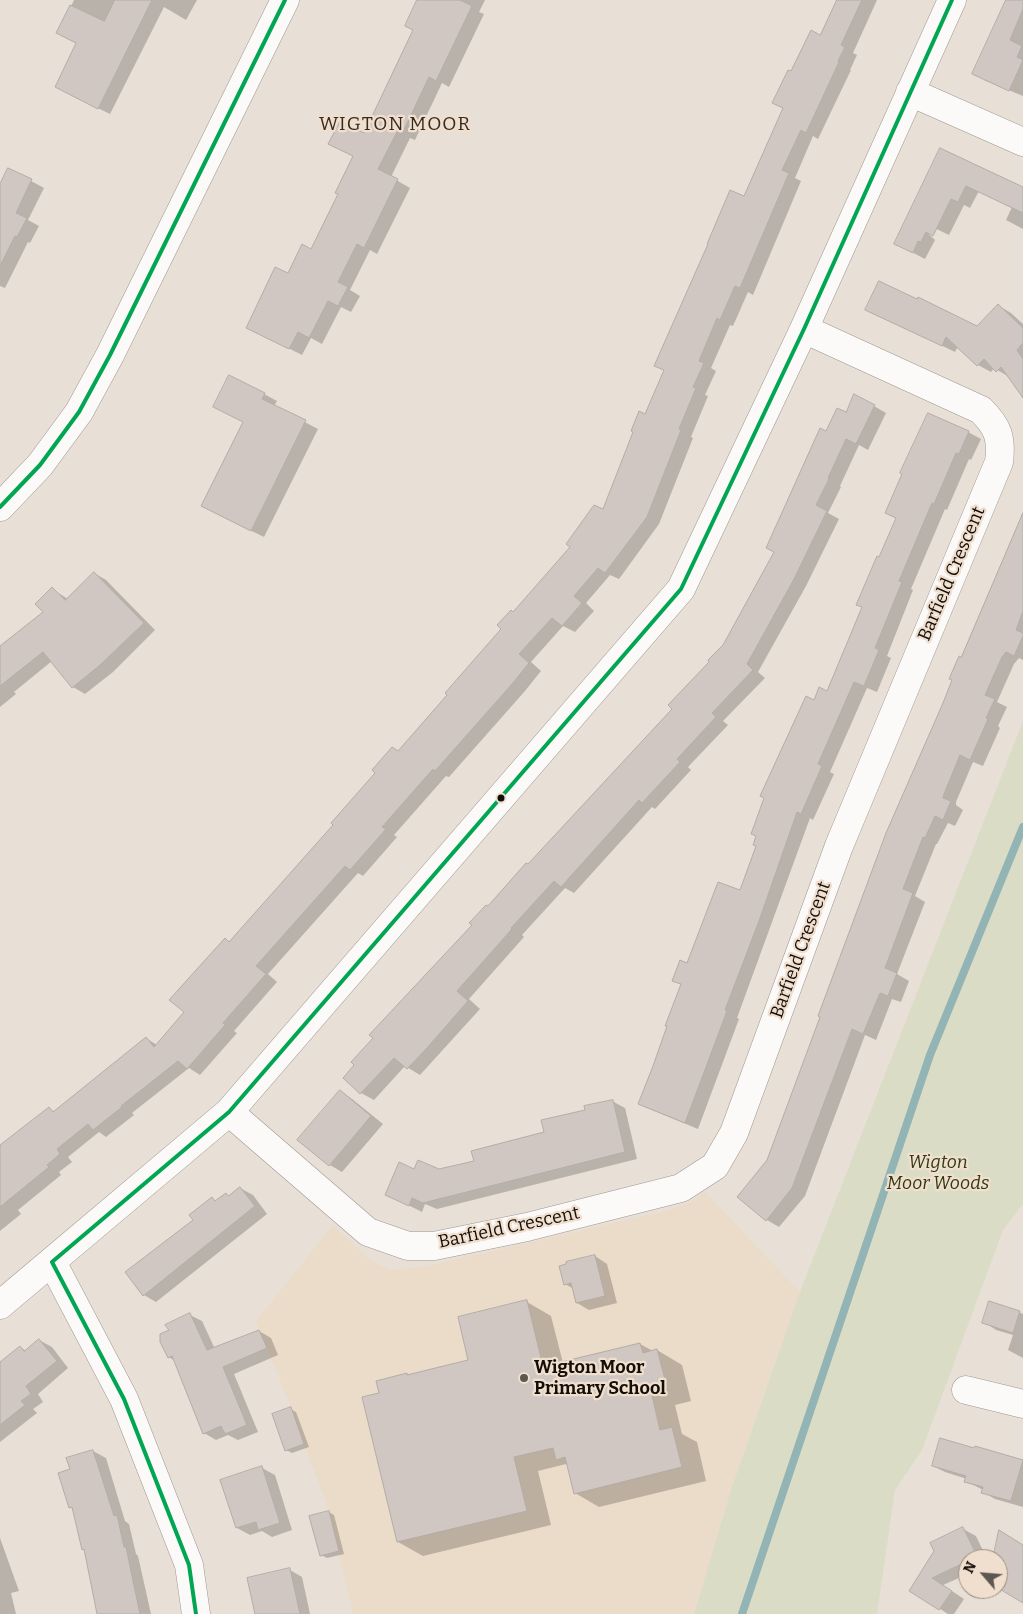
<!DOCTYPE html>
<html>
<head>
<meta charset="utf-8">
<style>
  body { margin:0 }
  #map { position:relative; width:1023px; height:1614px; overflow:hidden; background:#e8dfd6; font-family:Bitter,serif }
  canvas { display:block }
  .north { position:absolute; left:958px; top:1549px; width:50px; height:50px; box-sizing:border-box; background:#f0dfce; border:1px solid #988b7f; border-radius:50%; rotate:297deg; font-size:14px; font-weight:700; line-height:20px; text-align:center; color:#130e08 }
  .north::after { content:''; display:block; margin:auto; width:18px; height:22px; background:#5e5750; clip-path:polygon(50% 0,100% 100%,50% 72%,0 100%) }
</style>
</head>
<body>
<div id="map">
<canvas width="1023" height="1614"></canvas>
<div class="north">N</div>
</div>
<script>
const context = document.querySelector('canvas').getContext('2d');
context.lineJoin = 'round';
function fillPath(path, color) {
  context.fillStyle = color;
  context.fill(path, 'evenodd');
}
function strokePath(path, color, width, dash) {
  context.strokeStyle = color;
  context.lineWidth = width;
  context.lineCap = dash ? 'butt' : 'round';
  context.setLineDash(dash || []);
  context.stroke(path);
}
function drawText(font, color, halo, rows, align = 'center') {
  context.font = font + ' Bitter,serif';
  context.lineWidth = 4.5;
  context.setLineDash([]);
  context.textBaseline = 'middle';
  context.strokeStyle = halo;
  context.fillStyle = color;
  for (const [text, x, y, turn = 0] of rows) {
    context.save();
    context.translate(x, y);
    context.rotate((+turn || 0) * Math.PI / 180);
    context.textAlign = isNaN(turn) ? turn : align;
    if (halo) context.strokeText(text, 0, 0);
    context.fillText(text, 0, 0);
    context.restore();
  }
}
const built = new Path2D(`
  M704,1191L800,1292L731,1490L694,1614H353L329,1511L291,1407L256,1321L333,1225L372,1262L391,1270L424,1267L666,1211L692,1202Z`);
const green = new Path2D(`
  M1023,721V1204L1003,1230L922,1450L895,1490L877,1614H694L731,1490L800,1292Z`);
const shadow = new Path2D(`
  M74,0H197L186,20L164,7L110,114L69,94L78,44L58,33Z
  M418,0H485L479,12L484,14L449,87L442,83L415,140L410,138L391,177L410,188L377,254L370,250L350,290L360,296L351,312L341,307L322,344L311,338L302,355L260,334L289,275L312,250L339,194L354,157L329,143L365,135L415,30Z
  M839,0H877L853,53L857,55L850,70H851L818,139L813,136L795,178L801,181L753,295L748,292L733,326L730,325L711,368L716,371L705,395L708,396L691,437L693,438L659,524L619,579L610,575L586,603L594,611L575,632L563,626L531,662L541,671L525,691L449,777L446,776L394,835L397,837L363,876L358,873L268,974L277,982L234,1031L237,1033L200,1075L189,1068L132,1113L134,1115L106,1137L99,1132L68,1157L72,1162L59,1172L61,1175L18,1210L21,1214L0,1231V1147L49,1109L55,1112L146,1038L157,1045L185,1012L225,940L230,942L399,752L449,695L503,629L513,613L603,510L666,371L655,365L744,198L784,108L792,73L821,37Z
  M1008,0H1023V96L984,80Z
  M941,150L1023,192V229L1006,220L1012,207L979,191L970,208L964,205L949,235L922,222Z
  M9,169L44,188L28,220L39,226L30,243L28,242L5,288L0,286V187Z
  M920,226L935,240L925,259L896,244Z
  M999,306L1011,313L1023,324V394L1011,378L994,368L991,372L978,365L958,346L955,352L867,309L978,328Z
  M264,394L277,401L274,406L318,429L264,537L215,513L245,422Z
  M874,406L886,413L868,450L859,445L840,486L841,487L828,513L839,519L806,586L758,672L765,678L723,721L728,725L688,767L691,770L655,809L652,807L574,893L565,888L522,935L524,937L469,999L480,1009L420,1075L405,1066L374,1100L361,1093L344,1078L488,908L673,709L724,645L775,552L827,432L846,413Z
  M968,432L981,439L971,460L969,459L947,510L945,509L911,589L913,590L887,656L891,658L877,692L867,688L830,772L834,774L813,820L810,818L737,1018L739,1019L698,1129L652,1110L640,1103L654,1066L682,985L674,980L688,965L741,892L815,701L828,692L864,607L880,559L897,519L886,512Z
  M1023,513V660L1019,658L1014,664L997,702L1007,707L998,726L1000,728L983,766L973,762L956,802V805L963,810L955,826L948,823L937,844H936L915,896L925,902L897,974L909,981L901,1002L892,999L876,1040L865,1035L805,1196L779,1227L767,1220L768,1161L944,703Z
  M94,573L106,580L155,630L113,672L85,694L73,687L52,661L14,692L16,694L0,707V648L45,612L52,589L68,599Z
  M340,1091L352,1099L383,1124L342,1172L330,1165L299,1140Z
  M612,1101L625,1108L637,1159L437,1209L425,1204L422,1212L386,1194L414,1171H439L475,1162L545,1133L586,1111Z
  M240,1188L253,1195L267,1214L156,1302L144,1295L195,1220L212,1199L217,1202L226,1195L229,1197Z
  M595,1256L607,1264L617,1303L589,1310L577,1303L574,1289L565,1284Z
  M527,1302L551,1316L563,1363L640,1344L653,1351L657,1350L682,1365L691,1401L675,1405L682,1434L697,1442L706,1481L599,1507L575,1493L568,1466L566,1464L538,1471L551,1525L423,1556L398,1542L380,1394L407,1375L409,1376L470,1361Z
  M1019,1312L1023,1314V1358L1008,1350L1013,1335L996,1330L984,1322Z
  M190,1315L202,1321L215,1349L259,1331L271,1338L278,1355L234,1374L258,1432L238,1440L228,1435L216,1440L204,1433L175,1361L169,1357L171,1330Z
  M39,1340L52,1347L68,1368L38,1394L43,1402L33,1409L37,1413L0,1442V1366L20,1347L26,1351Z
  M290,1409L296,1412L309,1447L292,1453L286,1450Z
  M976,1447L1023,1461V1507L995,1499L983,1492V1490L966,1481L967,1479L945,1472L933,1466L975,1450Z
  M93,1451L106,1458L125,1521L129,1524L136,1554L138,1556L151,1614H98L85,1549H83L74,1510L70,1507L71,1470Z
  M262,1468L275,1475L292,1530L272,1537L262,1531L250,1535L237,1528Z
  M329,1512L334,1515L344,1554L327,1558L321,1555Z
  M963,1529L976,1536L987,1559H968V1574L943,1585L964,1599L954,1614H948L911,1590Z
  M0,1538L19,1591L11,1593L16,1614H0Z
  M290,1570L302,1577L310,1614H256Z`);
const stream = new Path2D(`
  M742,1614L930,1055L1023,827`);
const building = new Path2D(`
  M115,0H152L98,109L55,87L76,43L56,33L70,5L104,21Z
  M417,0H460L472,6L436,81L429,77L402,134L397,132L378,169L398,179L364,248L357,244L338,282L348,287L338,306L328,301L309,338L298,332L289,349L246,328L275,267L288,273L302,244L311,249L338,194L335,193L353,156L328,144L340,121L364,133L413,30L405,26Z
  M837,0H862L841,45L845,47L838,61L839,62L806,133L801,130L782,170L789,173L740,288L735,286L720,320L717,318L699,361L704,363L693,387L696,388L679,429L681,430L647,517L605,573L598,568L574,596L582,603L562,626L552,618L519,654L529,663L512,684L435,771L433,769L382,827L386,829L350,870L345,866L256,966L266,974L223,1023L225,1025L187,1069L178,1061L121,1106L122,1107L93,1130L88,1124L57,1149L60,1154L47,1165L49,1167L0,1207V1145L49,1107L53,1112L146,1037L154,1047L184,1012L169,1000L225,938L229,942L333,825L331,823L375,773L372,770L392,747L398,751L447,695L445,693L501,629L497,625L511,610L513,612L570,547L566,544L594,505L603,509L633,432L631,431L639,411L645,414L664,370L654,366L708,244H707L730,190L744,196L783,108L772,103L788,70L791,71L811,30L820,35Z
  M1006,0H1023V9L1010,40L1022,46L1017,57L1023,60L1009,91L972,74Z
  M940,148L1023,187V213L966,186L958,202L951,199L933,236L926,232L921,242L918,241L913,253L894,244Z
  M8,168L32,179L16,213L27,218L17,237L15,236L0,266V184Z
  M879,281L917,299L918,297L977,326L998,304L1023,328V343L1017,350L1023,359V398L1001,367L996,372L984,359L977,366L946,337L942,346L865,310Z
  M229,375L265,393L262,399L306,420L251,531L201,506L243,422L213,407Z
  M854,394L875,405L856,444L846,439L828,478L829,479L816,505L827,511L794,579L747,664L753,670L712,713L716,717L677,759L680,762L642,803L639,800L561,887L554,881L511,928L512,929L457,991L468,1001L426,1049L407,1069L394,1058L360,1094L343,1078L354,1065L351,1062L373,1038L369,1035L472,925L469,923L486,905L488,906L526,863L528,864L672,709L668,705L709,662L708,660L723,645L774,552L766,548L820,428L826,431L837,408L846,412Z
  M928,413L969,431L959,454L956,453L934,504L932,503L899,581L902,582L875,648L879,650L864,686L854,682L818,764L822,766L801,814L797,812L759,921L725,1010L727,1011L685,1123L638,1104L653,1066L667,1026H665L681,984L672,981L680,960L687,963L718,882L740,890L756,846L753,845L756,836L751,834L764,798L760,796L806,696L814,700L819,687L827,691L862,607L856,605L877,556L879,557L896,518L885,513L902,474L900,473Z
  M1023,513V611L1016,630L1023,633V636L1014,656L1006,652L1002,657L985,695L995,699L986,718L988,719L970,760L960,755L944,794L943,798L951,801L943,820L935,816L925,838L923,837L903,889L913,893L885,968L897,973L888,996L880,993L863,1034L852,1029L792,1188L766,1221L737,1197L767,1160L820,1017L818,1016L886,833L943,703L952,680L949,679L959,656L961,657Z
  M94,572L144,623L100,665L72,688L43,652L0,686V646L43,612L35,604L52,587L65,600Z
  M340,1090L371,1116L329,1166L297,1140Z
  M613,1100L625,1152L423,1203L412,1198L409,1206L385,1195L399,1162L414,1169L418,1160L439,1169L474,1161L471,1151L544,1132L541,1120L585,1110L584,1106Z
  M240,1187L255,1206L143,1296L125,1272L193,1220L189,1215L212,1197L215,1201L226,1193L228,1196Z
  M595,1255L605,1296L576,1303L571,1283L564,1285L559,1266L566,1264V1262Z
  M527,1300L542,1362L556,1359L557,1363L640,1343L643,1353L657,1349L667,1387L651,1391L660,1430L672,1427L682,1467L574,1494L565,1457L556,1460L553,1448L514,1457L527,1511L397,1542L362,1397L379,1393L376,1381L407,1373V1375L468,1360L458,1317Z
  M989,1301L1020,1311L1013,1333L982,1323Z
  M190,1313L207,1350L259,1330L267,1348L223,1367L247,1425L225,1434L221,1426L203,1434L172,1356L168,1358L160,1342V1334L169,1330L165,1325Z
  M39,1339L57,1361L26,1386L31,1394L21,1401L25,1405L0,1425V1362L20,1346L24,1351Z
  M291,1407L304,1444L285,1451L272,1414Z
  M940,1438L974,1448L975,1446L1023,1460L1011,1501L981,1493L983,1487L964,1482L966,1476L932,1466Z
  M93,1450L114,1516L117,1515L124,1547H126L140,1614H97L84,1549L82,1550L72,1507L69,1508L58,1473L70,1469L66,1458Z
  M262,1466L280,1523L258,1530L256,1522L236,1528L220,1480Z
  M329,1511L339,1551L320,1556L309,1516Z
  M963,1527L977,1556L968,1559V1561L932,1578L952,1591L939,1610L909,1591L934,1551L930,1543Z
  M999,1530L1023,1545V1603L998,1588V1559H993Z
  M290,1568L300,1614H255L247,1578Z`);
const minor = new Path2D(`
  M910,92L1023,142
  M0,507L40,465L79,412L110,355L285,0
  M229,1112L368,1232L408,1246H434L527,1227L681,1188L715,1166L734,1133L839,846L999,462C1002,438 998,427 981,410L804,329
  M52,1262L124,1399L189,1565L196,1614
  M0,1305L229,1112L681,589L804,329L952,0
  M966,1390L1023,1404`);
const bus1 = new Path2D(`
  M0,507L40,465L79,412L110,355L285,0
  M196,1614L189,1565L124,1399L52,1262L229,1112L681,589L804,329L952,0`);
const markers = [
  [501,798,4.5,"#130e08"],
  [524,1378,5,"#5e5750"]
];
const streetNames = [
  ["Barfield Crescent",952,574,-67],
  ["Barfield Crescent",801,950,-70],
  ["Barfield Crescent",509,1228,-12]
];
const parkNames = [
  ["Wigton",938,1163],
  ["Moor Woods",938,1184]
];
const poiNames = [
  ["Wigton Moor",534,1368],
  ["Primary School",534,1389]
];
const neighbourhoodNames = [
  ["WIGTON MOOR",395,125]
];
fillPath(built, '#ebdbc9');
fillPath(green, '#dadcc6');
fillPath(shadow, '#0003');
strokePath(stream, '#92b4b4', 8);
fillPath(building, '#d0c7c2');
strokePath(building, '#b4aca7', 1);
strokePath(minor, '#9e9790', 29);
strokePath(minor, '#fcfaf9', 28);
strokePath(bus1, '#00a651', 4);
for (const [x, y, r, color] of markers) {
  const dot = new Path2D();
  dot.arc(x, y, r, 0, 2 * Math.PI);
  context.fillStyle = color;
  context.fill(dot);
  strokePath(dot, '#f0dfce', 2);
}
drawText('18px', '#130e08', '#f0dfce', streetNames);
drawText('italic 18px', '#2f3b0e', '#f0dfce', parkNames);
drawText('bold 18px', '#130e08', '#f0dfce', poiNames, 'left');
context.letterSpacing = '1px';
drawText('19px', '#382b1e', '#f0dfce', neighbourhoodNames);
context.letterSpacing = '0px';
</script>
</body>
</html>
